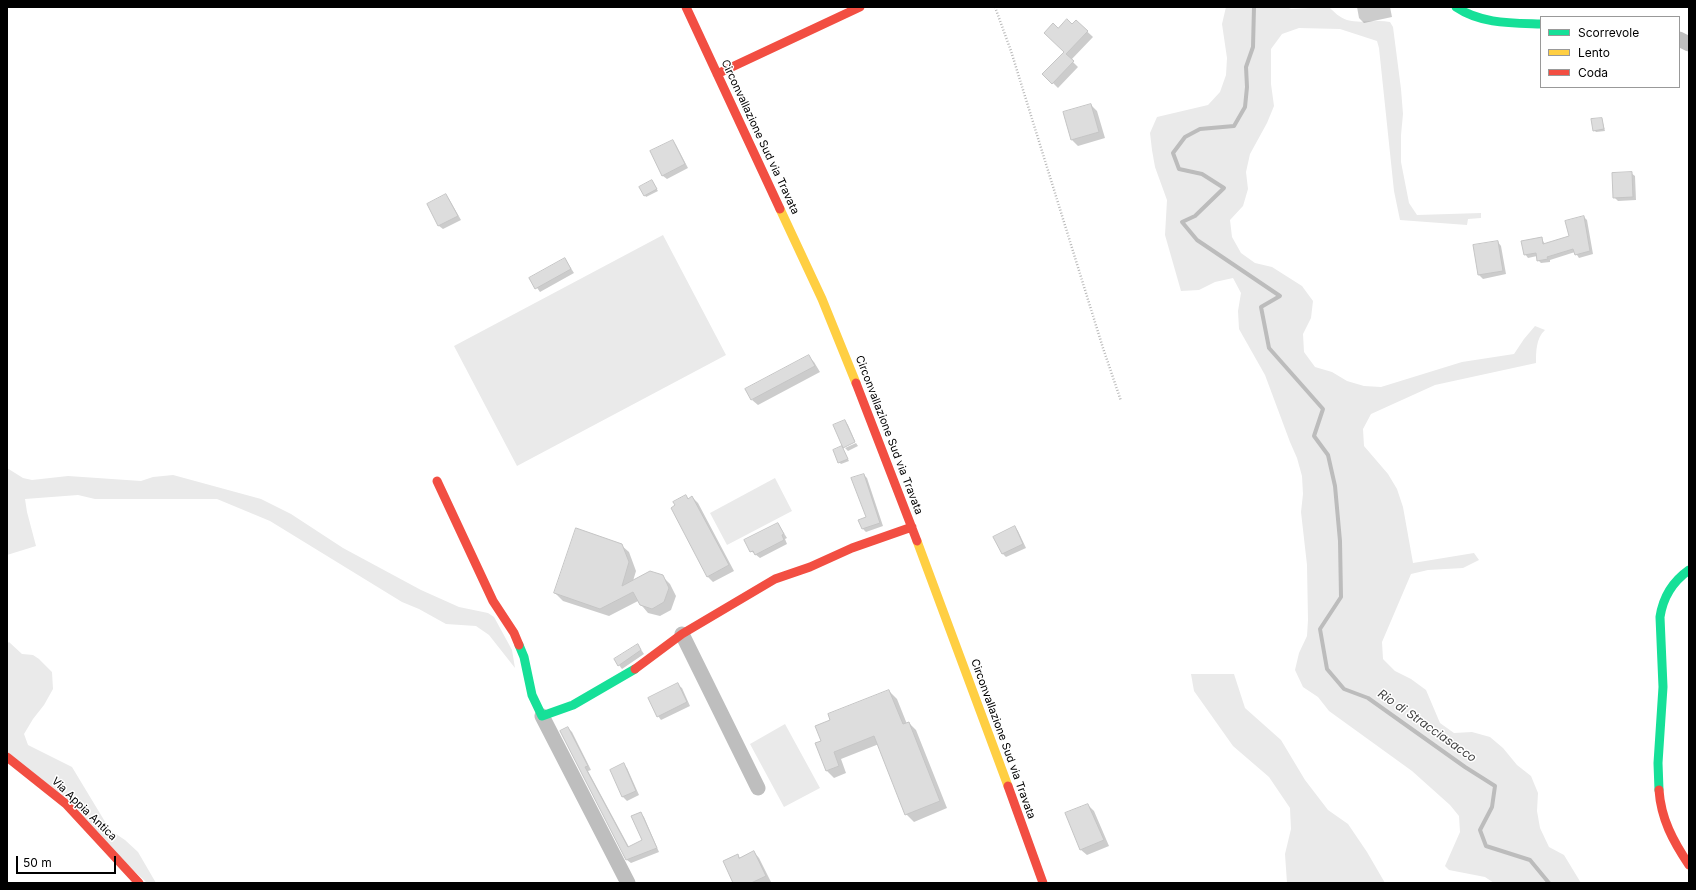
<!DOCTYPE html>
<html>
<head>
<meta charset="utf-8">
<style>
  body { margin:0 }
  #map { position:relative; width:1696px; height:890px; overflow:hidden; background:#fff; font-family:Inter,sans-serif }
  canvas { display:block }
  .frame { position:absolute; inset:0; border:8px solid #000; pointer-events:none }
  .legend { position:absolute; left:1540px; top:16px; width:140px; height:72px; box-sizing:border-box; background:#fff; border:1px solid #999; margin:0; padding:5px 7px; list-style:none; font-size:12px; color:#000 }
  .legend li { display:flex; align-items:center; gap:8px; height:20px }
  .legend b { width:20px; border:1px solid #999 }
  .scale { position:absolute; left:16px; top:856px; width:100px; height:18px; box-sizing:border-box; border:2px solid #000; border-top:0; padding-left:5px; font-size:12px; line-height:14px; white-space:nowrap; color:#000; -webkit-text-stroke:3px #fff; paint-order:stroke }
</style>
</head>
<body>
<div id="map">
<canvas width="1696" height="890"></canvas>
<div class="frame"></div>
<ul class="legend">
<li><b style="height:5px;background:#16e098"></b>Scorrevole</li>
<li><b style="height:5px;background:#ffcf43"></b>Lento</li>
<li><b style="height:5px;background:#f24e42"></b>Coda</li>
</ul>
<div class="scale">50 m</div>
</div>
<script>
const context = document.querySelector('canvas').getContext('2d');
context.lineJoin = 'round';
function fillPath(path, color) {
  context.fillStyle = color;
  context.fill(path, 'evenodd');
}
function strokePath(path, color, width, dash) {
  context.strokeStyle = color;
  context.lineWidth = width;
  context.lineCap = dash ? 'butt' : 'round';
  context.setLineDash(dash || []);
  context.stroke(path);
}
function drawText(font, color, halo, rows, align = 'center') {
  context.font = font + ' Inter,sans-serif';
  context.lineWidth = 3;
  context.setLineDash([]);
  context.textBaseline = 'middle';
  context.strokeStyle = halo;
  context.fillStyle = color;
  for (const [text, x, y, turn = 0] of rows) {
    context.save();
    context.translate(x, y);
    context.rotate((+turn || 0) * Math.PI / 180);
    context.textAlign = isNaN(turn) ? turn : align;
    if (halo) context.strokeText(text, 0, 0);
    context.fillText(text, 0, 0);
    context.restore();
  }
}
const green = new Path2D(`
  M1226,7H1287L1291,9L1329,7C1334,12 1340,18 1347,20C1361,24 1376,19 1390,22L1393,27L1401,89L1403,114L1401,135V162L1409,203L1417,215L1481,213V218L1468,219L1467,225L1400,220L1394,191L1379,48L1377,41L1340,29L1299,28L1282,34L1271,49V84L1274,106L1267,123L1250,154L1246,172L1248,189L1243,206L1230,220L1232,237L1241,253L1255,263L1272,267L1302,286L1313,301L1311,318L1303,334L1304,352L1315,367L1332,372L1347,381L1364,386L1381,387L1462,362L1514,354L1524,339L1535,326L1545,330C1536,338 1536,352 1536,363L1435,385L1371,414L1363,429L1364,446L1388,474L1397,489L1403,507L1413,563L1474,553L1479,560L1463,568L1428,570L1411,574L1382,642L1383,659L1395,671L1411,679L1426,690L1440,723L1454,733L1472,732L1490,737L1503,748L1517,765L1531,776L1538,793L1537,811L1540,828L1549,847L1564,855L1581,883H1494L1485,877L1449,870L1445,866L1460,832L1459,816L1450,805L1412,771L1329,711L1318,697L1303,687L1295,670L1299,653L1307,636L1308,620L1307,565L1301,512L1303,494L1302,476L1297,458L1290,442L1265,375L1239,329L1238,311L1241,293L1233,278L1215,282L1199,290L1181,291L1165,235L1167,200L1155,167L1152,150L1150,133L1157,117L1208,105L1220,92L1226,75L1227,58L1222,24Z
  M663,235L726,355L517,466L454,346Z
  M7,468L23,478L32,480L68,476L141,481L153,477L173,475L261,499L291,514L343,548L421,590L459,607L488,613L494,617L512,650L515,668L489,635L476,626L446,624L419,609L402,602L270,521L217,499H95L78,495L25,499L27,512L36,546L7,555Z
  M775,478L792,511L727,545L710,513Z
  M9,642L22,654L33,655L39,659L52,672L53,689L44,705L33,719L24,734L28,745L72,767L110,830L125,840L138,852L156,883H147L7,751V644Z
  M1191,674H1234L1245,708L1281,740L1305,780L1328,810L1348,824L1367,852L1385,883H1287L1285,854L1291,829L1290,808L1269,777L1233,746L1194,691Z
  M785,724L820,788L784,807L750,744Z`);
const shadow = new Path2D(`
  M1357,7H1390L1392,17L1364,23L1359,18Z
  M1076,21L1093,37L1071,60L1078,67L1058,88L1044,74L1065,52L1072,25Z
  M1091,105L1097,111L1105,138L1078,146L1072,140L1064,113Z
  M1602,119L1605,131L1596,132L1594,130Z
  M673,141L676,145L688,168L667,179L663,176L651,152Z
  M1631,173L1635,176L1636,200L1618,201L1614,197Z
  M652,181L658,191L646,197L640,187Z
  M446,195L449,199L461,220L443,229L439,226L428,204Z
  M1584,217L1587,220L1593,254L1579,258L1575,252L1550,260V262L1541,263L1538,260L1537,256L1528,258L1525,254L1541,238L1545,244L1571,236Z
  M1498,242L1501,246L1506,274L1483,279L1479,275L1474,246Z
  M565,259L574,273L540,292L530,278Z
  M808,356L814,362L820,372L758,405L752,400Z
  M845,421L848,425L855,441L844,446Z
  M856,443L858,446L848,451L845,448Z
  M842,447L849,461L841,464L839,462Z
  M864,475L867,478L883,526L866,532L863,529L867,518Z
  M685,496L689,499L692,497L698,503L734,571L713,582L707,576Z
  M778,524L787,538L785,539L787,544L760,558L751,551Z
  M1015,527L1018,531L1026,548L1006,557L1003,554L994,537Z
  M621,545L629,552L636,571L633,581L662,576L670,584L676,596L671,610L660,616L648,613L638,601L609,616L563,601L555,593Z
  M638,645L644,654L622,669L619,665Z
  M678,685L682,688L690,706L661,720L658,716Z
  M889,691L897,699L907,724L909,723L916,730L947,808L914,822L906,814L879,744L841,759L846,773L834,778L826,770L822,742Z
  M568,728L572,732L591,770L588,771L629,847L643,840L640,813L644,817L659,852L631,863L627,860L561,732Z
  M624,765L627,768L639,795L627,801L623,797L611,770Z
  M1088,805L1094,811L1109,846L1087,855L1081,850L1066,814Z
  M754,852L759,858L771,882L734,883L738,855L740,858Z`);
const stream = new Path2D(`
  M1254,7L1253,47L1246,67L1247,87L1245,107L1234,126L1200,129L1185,137L1173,153L1179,169L1202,174L1224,188L1195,216L1182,222L1197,240L1280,296L1261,307L1269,348L1323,409L1314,436L1328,455L1335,486L1340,541L1341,597L1320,629L1327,669L1344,689L1368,698L1465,767L1495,786L1492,807L1480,830L1486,846L1530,860L1549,883`);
const building = new Path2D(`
  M1067,19L1072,24L1076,20L1088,31L1066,54L1074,61L1052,84L1042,74L1064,52L1044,33L1053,23L1058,28Z
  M1091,104L1099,132L1071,140L1063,112Z
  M1602,118L1604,129L1593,131L1591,119Z
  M673,140L685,164L662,176L650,151Z
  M1632,172L1633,197L1613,198L1612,173Z
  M652,180L657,189L644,196L639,187Z
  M446,194L458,216L438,226L427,204Z
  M1584,216L1590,251L1575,255L1573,249L1547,257L1548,259L1537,261L1536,253L1524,255L1521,241L1542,237L1543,244L1569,236L1565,221Z
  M1498,241L1503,271L1478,275L1473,245Z
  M565,258L571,269L535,289L529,278Z
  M809,355L815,366L751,400L745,389Z
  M845,420L855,442L843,448L833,425Z
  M842,446L848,459L838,463L833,450Z
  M864,474L880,523L862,529L858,520L866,517L851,478Z
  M686,495L688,499L692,496L729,565L707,577L671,508L675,505L673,502Z
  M778,523L784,534L782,535L784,540L755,555L753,551L750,552L744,540Z
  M1015,526L1023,544L1002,554L993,537Z
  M576,528L622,544L629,562L622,586L650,571L663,575L669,588L664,602L652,609L640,605L633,592L600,609L554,593Z
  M638,644L641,650L618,666L614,659Z
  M678,683L687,702L657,717L648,698Z
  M889,690L903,724L909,722L940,801L905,815L874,736L834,752L839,766L826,771L815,743L821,741L815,726L830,720L828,714Z
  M568,727L588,766L585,767L628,847L642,840L631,816L641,812L657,848L626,860L560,731Z
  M624,763L636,791L622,797L610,770Z
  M1088,804L1104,840L1080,850L1065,813Z
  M754,851L766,876L751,883H733L723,861L738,854L739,858Z`);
const path = new Path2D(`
  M995,7L1011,51L1103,348L1121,401`);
const street = new Path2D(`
  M1679,39L1689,44
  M682,634L758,788
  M542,716L628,883`);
const fast = new Path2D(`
  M1456,7C1481,24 1512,23 1541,24
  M519,645L524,657L532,695L542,716L573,705L635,669
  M1659,790L1658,763L1663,687L1660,617C1663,597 1672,582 1689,570`);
const slow = new Path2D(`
  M780,209L822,299L856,383
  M917,541L1008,786`);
const jam = new Path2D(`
  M686,7L780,209
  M717,74L860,7
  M856,383L917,541
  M437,481L493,601L514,633L519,645
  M635,669L682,634L775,579L810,567L852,548L912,527
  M7,757L66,804L139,883
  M1008,786L1043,883
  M1659,790C1661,819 1673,841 1689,865`);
const streetNames = [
  ["Circonvallazione Sud via Travata",760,137,65],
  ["Circonvallazione Sud via Travata",889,435,69],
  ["Circonvallazione Sud via Travata",1003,739,70],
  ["Via Appia Antica",84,809,44]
];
const waterNames = [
  ["Rio di Stracciasacco",1427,726,35]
];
fillPath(green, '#eaeaea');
fillPath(shadow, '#0003');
strokePath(stream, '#bcbcbc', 4);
fillPath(building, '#ddd');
strokePath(building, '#c5c5c5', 1);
strokePath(path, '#b8b8b8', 2.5, [1, 2]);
strokePath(street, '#bebebe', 15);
strokePath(fast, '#16e098', 9);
strokePath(slow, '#ffcf43', 9);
strokePath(jam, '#f24e42', 9);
drawText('11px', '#000', '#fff', streetNames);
drawText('italic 12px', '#414141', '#fff', waterNames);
</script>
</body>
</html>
